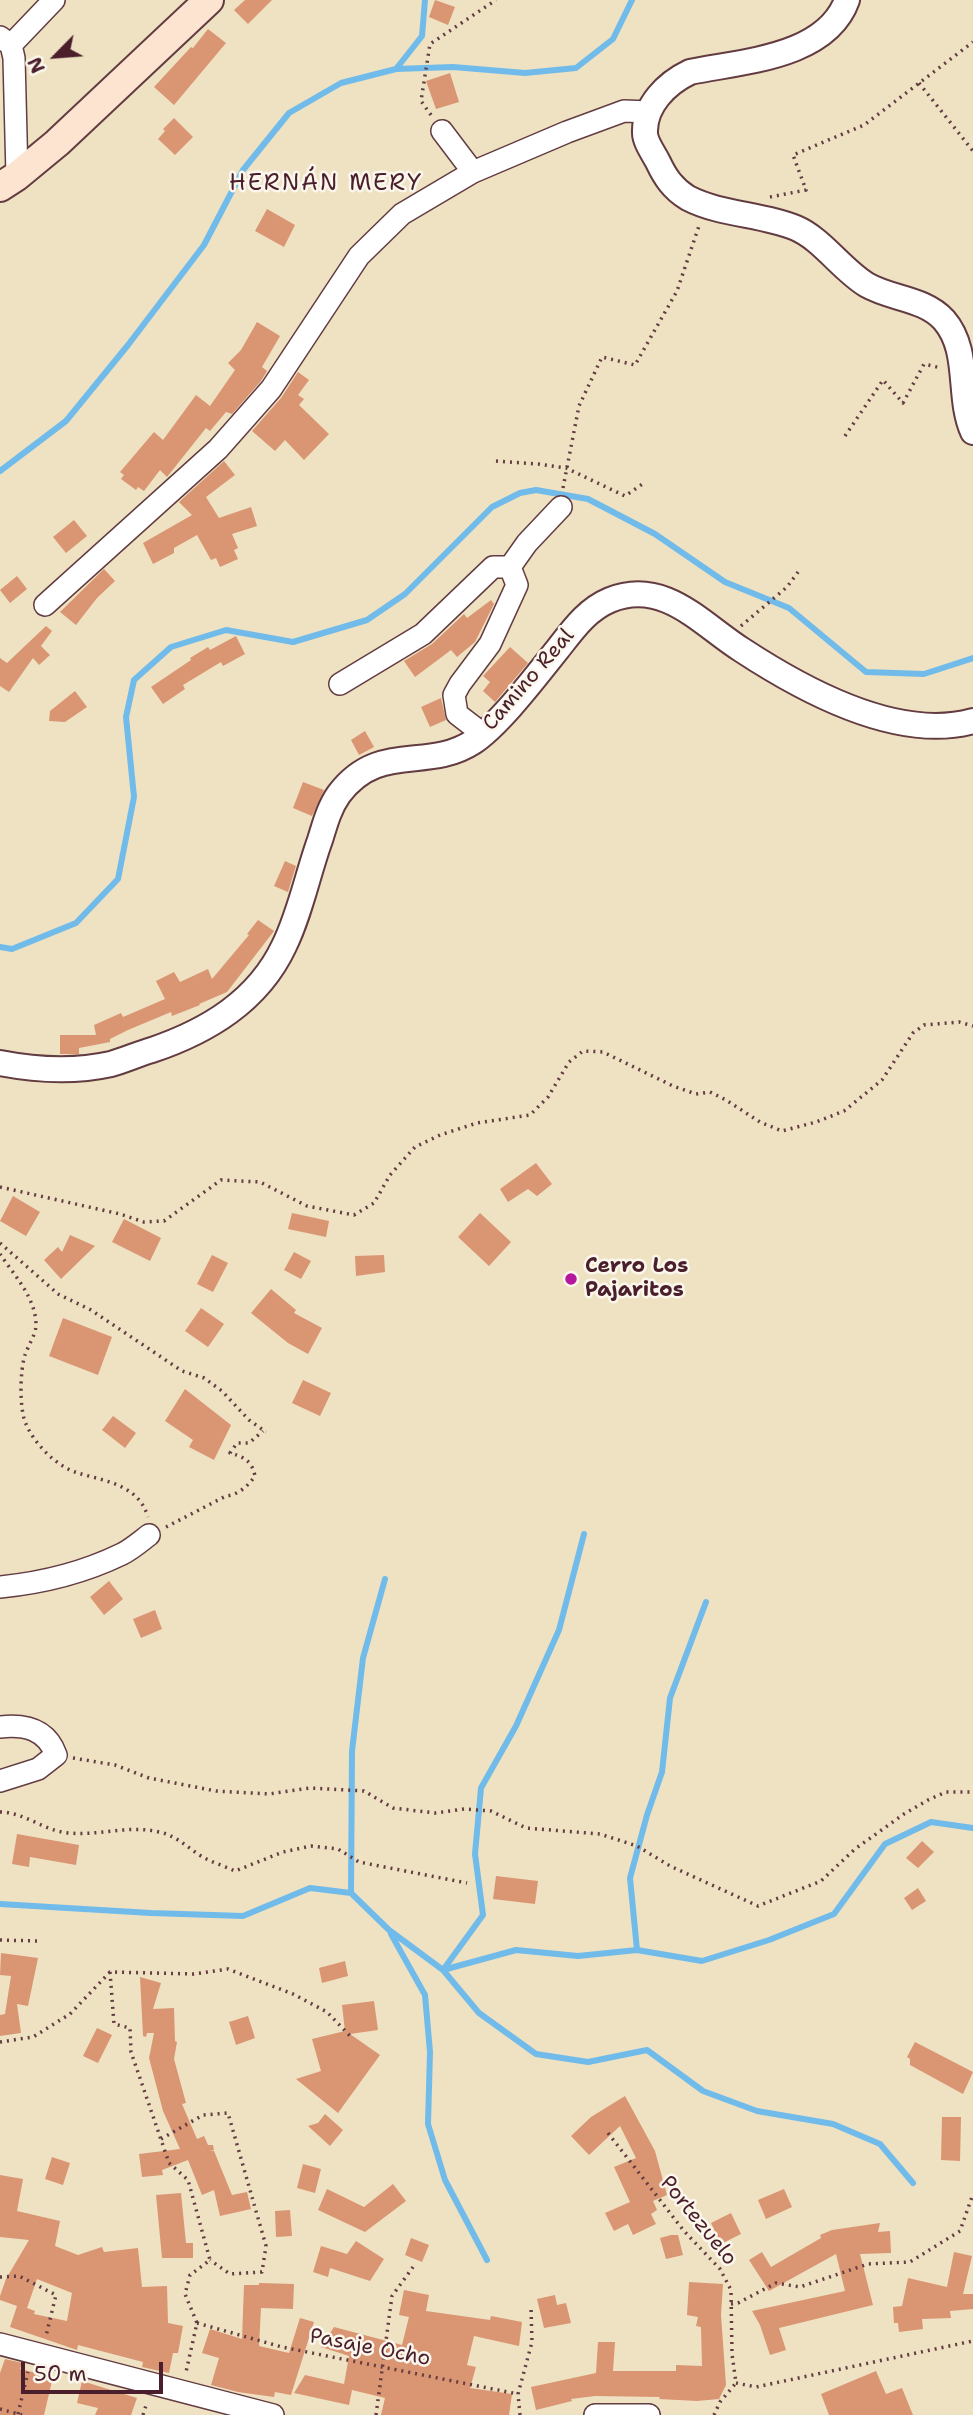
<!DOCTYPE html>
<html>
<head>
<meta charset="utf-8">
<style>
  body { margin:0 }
  #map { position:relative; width:973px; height:2415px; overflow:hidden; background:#eee2c3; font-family:"Shantell Sans",sans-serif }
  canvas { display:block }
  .north { position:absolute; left:21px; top:21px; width:70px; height:70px; -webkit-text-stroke:5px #fbf7ec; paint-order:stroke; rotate:245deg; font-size:19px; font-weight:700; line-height:28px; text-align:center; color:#4a1f2b }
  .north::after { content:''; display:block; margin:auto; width:24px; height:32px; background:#4a1f2b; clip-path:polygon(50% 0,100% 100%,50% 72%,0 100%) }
  .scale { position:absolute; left:21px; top:2362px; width:142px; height:32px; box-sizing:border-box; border:4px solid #4a1f2b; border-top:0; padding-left:9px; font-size:21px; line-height:24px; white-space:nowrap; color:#4a1f2b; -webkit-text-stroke:5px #fbf7ec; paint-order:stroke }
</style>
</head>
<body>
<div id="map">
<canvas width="973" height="2415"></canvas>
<div class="north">N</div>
<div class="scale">50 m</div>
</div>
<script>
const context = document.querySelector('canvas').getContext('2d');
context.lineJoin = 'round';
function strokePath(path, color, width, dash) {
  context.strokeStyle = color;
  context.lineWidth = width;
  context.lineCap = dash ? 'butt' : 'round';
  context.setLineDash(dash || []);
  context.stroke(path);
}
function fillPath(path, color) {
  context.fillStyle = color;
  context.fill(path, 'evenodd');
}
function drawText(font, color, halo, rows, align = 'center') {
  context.font = font + ' "Shantell Sans",sans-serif';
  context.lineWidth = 5;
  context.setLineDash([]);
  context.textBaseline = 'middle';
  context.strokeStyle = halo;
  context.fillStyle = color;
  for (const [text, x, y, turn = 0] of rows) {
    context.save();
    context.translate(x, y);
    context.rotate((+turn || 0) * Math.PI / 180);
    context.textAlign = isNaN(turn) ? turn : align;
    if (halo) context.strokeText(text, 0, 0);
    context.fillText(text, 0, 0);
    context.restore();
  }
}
const stream = new Path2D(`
  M396,69L453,67L525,73L576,68L613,39L632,0
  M0,471L66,421L128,345L204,245L243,170L289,113L341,83L396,69L422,36L425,0
  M0,947L12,949L76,923L118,879L134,797L126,717L134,680L171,647L226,630L293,642L367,620L405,594L492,507L520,493L536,490L588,499L655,534L725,582L789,608L866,672L924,674L973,658
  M584,1534L559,1630L516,1726L481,1788L475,1854L483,1915L443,1970L479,2013L536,2054L588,2062L647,2050L703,2091L757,2111L833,2124L880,2144L913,2183
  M351,1893L352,1751L363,1658L385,1579
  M0,1904L151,1913L243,1916L310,1888L351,1893L389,1930L443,1970L516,1950L578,1956L637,1950L702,1961L769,1940L834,1914L885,1844L931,1822L973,1828
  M391,1934L425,1995L430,2052L428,2124L445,2180L487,2260
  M637,1950L630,1878L647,1815L662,1772L670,1698L706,1602`);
const building = new Path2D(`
  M245,0H272L248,24L234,10Z
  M435,0L455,7L448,25L429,17Z
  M208,29L226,43L174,105L154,87L191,47L193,48Z
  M450,73L459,102L436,109L426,81Z
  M174,118L193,137L175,155L158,139L165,131L163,129Z
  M267,209L295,225L284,247L255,231Z
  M257,322L280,336L262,367L267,371L261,381L232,414L226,412L210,431L206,428L167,477L160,470L144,491L138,487L136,490L121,479L124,475L120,472L154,432L163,440L196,395L210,406L235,370L228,363L241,350Z
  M298,372L309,380L298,395L304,399L299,405L329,434L304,460L285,440L275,451L252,431L281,398Z
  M224,461L235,475L206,497L219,518L251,507L257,526L232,534L238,548L234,550L238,559L220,567L216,558L211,560L197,535L174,548V553L153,564L143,543L192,515L179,502Z
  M74,520L87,536L66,553L53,537Z
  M104,569L115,581L97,598L76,625L60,612Z
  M17,576L27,589L10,603L0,590Z
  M491,600L494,604L475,642L457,657L451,650L415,677L404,661L432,644L464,614L467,618Z
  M46,626L52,631L41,646L50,655L39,665L33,658L9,692L0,686V658L7,663Z
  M236,636L245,654L223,666L221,662L183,685L185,689L163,704L151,687L191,660L190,658L208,647L210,650Z
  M510,647L528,663L495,702L483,691L490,682L483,676Z
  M75,691L87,707L65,722L49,721L50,711Z
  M441,698L446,720L430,727L421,707Z
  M365,731L374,747L359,755L351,740Z
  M303,782L324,790L312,816L293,808Z
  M285,861L296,866L288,892L274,886Z
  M258,920L274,931L227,992L199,1004L200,1005L172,1016L171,1012L128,1030L110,1039V1042L79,1048V1054H60V1035H96L94,1025L121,1013L123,1017L165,999L156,981L174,972L180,982L208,969L212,979L249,935L247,934Z
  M536,1163L552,1184L537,1196L528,1189L508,1202L500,1189Z
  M13,1196L40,1212L26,1236L0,1221Z
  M292,1213L329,1221L326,1237L288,1229Z
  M480,1213L511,1242L489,1266L458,1237Z
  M124,1219L161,1238L150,1261L112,1242Z
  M70,1235L95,1246L61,1279L44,1260L58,1247L62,1252Z
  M294,1252L311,1261L301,1279L284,1270Z
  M212,1255L228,1263L213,1292L197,1284Z
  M384,1255L385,1272L356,1276L355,1256Z
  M271,1289L296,1310L294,1313L322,1328L308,1354L288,1343L251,1313Z
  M201,1308L224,1324L208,1347L185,1331Z
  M63,1318L112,1337L98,1375L49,1356Z
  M303,1380L331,1393L320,1416L292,1403Z
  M185,1389L231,1425L214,1460L189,1447L193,1440L165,1421Z
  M113,1416L136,1433L125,1448L102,1430Z
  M109,1581L123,1599L104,1615L90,1597Z
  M155,1610L162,1629L141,1638L133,1619Z
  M17,1834L79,1845L76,1865L30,1857L29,1867L12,1864Z
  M922,1841L934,1852L918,1868L906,1858Z
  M496,1876L538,1881L535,1904L493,1899Z
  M918,1888L926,1901L912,1910L904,1898Z
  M1,1953L38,1958L28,2006L17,2004L21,2033L0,2036V2015L5,2014L11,1976L0,1975Z
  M345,1961L348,1976L322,1983L319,1968Z
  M140,1977L161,1983L153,2009L174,2008L175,2041L177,2042L174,2059L186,2103L182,2104L197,2139L204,2136L208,2145H213L214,2150L210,2151H214L232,2195L247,2192L251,2209L220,2216L214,2190L202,2195L188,2160L162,2170L163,2175L142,2177L139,2154L180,2149L163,2111L149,2058L154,2033H147L146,2037L143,2036Z
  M374,2001L378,2030L350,2034L380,2055L338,2113L296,2079L321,2071L312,2039L345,2031L342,2005Z
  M248,2016L255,2038L236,2045L229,2022Z
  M97,2028L112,2035L98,2063L83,2056Z
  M915,2042L973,2072L963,2094L910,2065V2059L907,2057Z
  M625,2096L655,2151L667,2195L653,2201L657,2210L651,2214L656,2224L633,2235L628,2224L614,2231L605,2213L630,2202L614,2167L636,2158L620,2126L589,2155L571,2136L591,2117Z
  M325,2114L343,2130L330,2146L308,2126L318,2123Z
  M942,2117H961L960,2161L941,2160Z
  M52,2157L70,2163L63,2185L45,2179Z
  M303,2164L321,2169L315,2193L297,2188Z
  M0,2175L23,2179L17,2211L60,2221L55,2246L78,2255L102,2247L104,2252L138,2248L142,2287L167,2286L168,2323L183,2326L178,2353H173L169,2373L142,2367L143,2362L78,2345L77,2350L10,2327L17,2306L0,2300V2296L6,2279L29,2240L0,2237ZM37,2279L72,2293L67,2321L34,2314L35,2311L27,2308Z
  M393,2184L406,2201L365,2232L318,2210L327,2189L364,2207Z
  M784,2189L792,2207L766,2219L758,2200Z
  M181,2193L186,2243H193V2258H162L156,2195Z
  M290,2210L292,2236L276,2237L275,2211Z
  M731,2213L741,2234L721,2244L711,2223Z
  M880,2223L878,2232L890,2231L891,2253L860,2254L873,2305L779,2328L786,2350L770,2355L760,2325L752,2311L845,2291L836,2254L769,2291L749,2260L762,2252L771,2267L821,2238L820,2235L832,2230Z
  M671,2235H678L683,2255L666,2259L660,2238Z
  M411,2238L429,2245L422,2262L405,2255Z
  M356,2241L384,2259L370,2281L330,2268L328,2277L313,2272L321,2246L347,2254Z
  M954,2252L972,2256L963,2294H973V2309L950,2311L951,2318L922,2319L923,2329L899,2332L898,2323H894L893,2307L902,2306L908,2278L947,2287Z
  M689,2282L723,2284L721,2315L726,2385L719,2399L697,2401L659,2399L660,2397L595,2396L571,2399L572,2401L536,2410L531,2387L596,2373L598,2342H615L613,2371H676V2365L702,2366L701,2327L696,2326L698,2317L687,2315Z
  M259,2283L294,2284L293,2309L261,2308L259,2346L289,2353L300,2318L314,2322L291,2395L275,2392L274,2397L238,2392L211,2385L219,2358L202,2353L210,2329L242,2339L244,2285H259Z
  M404,2290L429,2295L426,2311L490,2320L491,2316L522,2322L519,2346L474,2336L467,2365L476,2367L470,2388L512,2394L509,2415H381L385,2398L352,2390L349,2405L294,2393L305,2375L344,2384L349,2356L321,2347L334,2327L402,2345L409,2317L399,2315Z
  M555,2295L557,2305L566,2303L571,2323L544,2328L537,2299Z
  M5,2359L22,2363L20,2369L53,2377L44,2415H0V2373Z
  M876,2371L886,2394L902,2388L913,2415H829L821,2394Z
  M82,2381L137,2398L131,2415H95L98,2408L77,2403Z`);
const path = new Path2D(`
  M919,83L973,151
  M431,115L421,101L430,44L496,0
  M770,197L806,190L793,155L864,125L973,42
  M845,436L883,380L903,403L924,364L941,368
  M496,461L538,464L566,468L625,496L644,483
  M563,488L579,406L602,357L635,365L677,291L700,223
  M741,626L787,587L801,568
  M0,1187L120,1214L144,1222L164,1221L221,1180L260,1182L307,1206L354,1215L374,1203L390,1175L415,1147L440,1135L477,1123L530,1115L548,1097L569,1062L583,1051L603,1052L673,1086L696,1094L710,1092L726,1100L760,1122L782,1131L816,1122L844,1111L882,1080L913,1033L924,1025L959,1022L973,1026
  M0,1243L58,1294L91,1310L182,1371L204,1378L222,1391L249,1420L266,1432
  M0,1254C14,1275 36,1298 36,1325C36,1334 28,1346 25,1355C20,1370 19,1409 26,1424C34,1443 55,1465 75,1472C102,1481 138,1483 148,1517
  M166,1527L226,1496C238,1495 248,1486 255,1476C252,1461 244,1457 230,1453L237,1443H249L263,1431
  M73,1758L115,1765L149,1778L216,1791L269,1794L310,1788L364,1791L393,1808L435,1813L464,1809L491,1811L526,1828L600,1834L637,1846L670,1866L758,1906L821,1881L855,1849L904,1814L928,1800L946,1792H973
  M0,1812C22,1812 41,1828 62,1832C94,1838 126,1824 159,1832C175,1835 187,1847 201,1856C211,1862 224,1866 235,1871L283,1852L311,1846L338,1849L359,1862L467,1883
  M0,1940L37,1941
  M110,1972L114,2024L130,2028L131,2052L169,2163L188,2180L210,2260L190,2275L185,2294L197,2323L186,2372
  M0,2042L33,2037L70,2014L110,1972L194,1974L228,1969L293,1994L327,2012L353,2039
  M608,2133L684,2231L720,2269L731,2290L732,2354L736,2383
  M161,2139L203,2115L228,2113L266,2246L262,2272L230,2274L210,2260
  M0,2277L19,2276L56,2295L46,2336
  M731,2304L738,2303L776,2283L800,2287L868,2264L910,2262L960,2231L973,2194
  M197,2323L282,2347L518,2394
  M736,2383L756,2387L973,2341
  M0,2409L22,2415
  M18,2414L28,2372
  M143,2415L147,2402
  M376,2415L392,2296L413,2267
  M520,2415L518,2394L532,2342L531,2308
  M714,2415L720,2402L736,2383`);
const minor = new Path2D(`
  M0,37L11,45L14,58L17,176
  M11,45L54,0
  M442,131L473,172
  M45,605L218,449L271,389L359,256L402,214L473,172L567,132L624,111L650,112
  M340,684L423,634L493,567H510
  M483,734L457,714L454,695L460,684L490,644L517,585L510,567L527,543L561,507
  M0,1587C41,1583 85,1572 122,1554C132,1549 141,1541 149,1535
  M0,1727C26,1724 47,1730 56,1755L38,1769L0,1781
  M0,2344L273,2415
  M595,2415H649`);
const tertiary = new Path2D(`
  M847,0C826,58 742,61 690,72C667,83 644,105 645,133C645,142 654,154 658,162C665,177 673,189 688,198C721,215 762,214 796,228C822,239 842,270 867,285C891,299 924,298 944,320C971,351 957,397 973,432
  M0,1063C36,1070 75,1072 111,1064C125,1060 138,1054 152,1050C208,1031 258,1001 284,946C300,914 308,873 320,840C325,824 329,808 339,794C379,741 427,772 473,742C500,724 536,676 557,650C572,631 586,610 610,600C664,578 701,624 742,650C803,690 898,742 973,721`);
const secondary = new Path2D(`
  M0,187L17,176L57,143L209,0`);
const markers = [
  [571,1279,7,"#b5179e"]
];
const streetNames = [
  ["Camino Real",529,680,-49],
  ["Portezuelo",698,2221,51],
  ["Pasaje Ocho",370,2348,11]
];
const poiNames = [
  ["Cerro Los",585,1267],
  ["Pajaritos",585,1291]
];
const neighbourhoodNames = [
  ["HERNÁN MERY",326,184]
];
strokePath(stream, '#70bbe9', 6);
fillPath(building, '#da9573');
strokePath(minor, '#633c42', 24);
strokePath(tertiary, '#633c42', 28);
strokePath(secondary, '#633c42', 32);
strokePath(path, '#633c42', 3.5, [2, 5]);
strokePath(minor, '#fff', 21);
strokePath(tertiary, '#fff', 24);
strokePath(secondary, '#fde4d1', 28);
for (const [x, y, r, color] of markers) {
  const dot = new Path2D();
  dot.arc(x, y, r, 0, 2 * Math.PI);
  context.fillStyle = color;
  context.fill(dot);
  strokePath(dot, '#fbf7ec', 2.5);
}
drawText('21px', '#4a1f2b', '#fbf7ec', streetNames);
drawText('bold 21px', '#4a1f2b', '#fbf7ec', poiNames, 'left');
context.letterSpacing = '2px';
drawText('23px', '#4a1f2b', '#fbf7ec', neighbourhoodNames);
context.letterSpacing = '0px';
</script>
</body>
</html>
